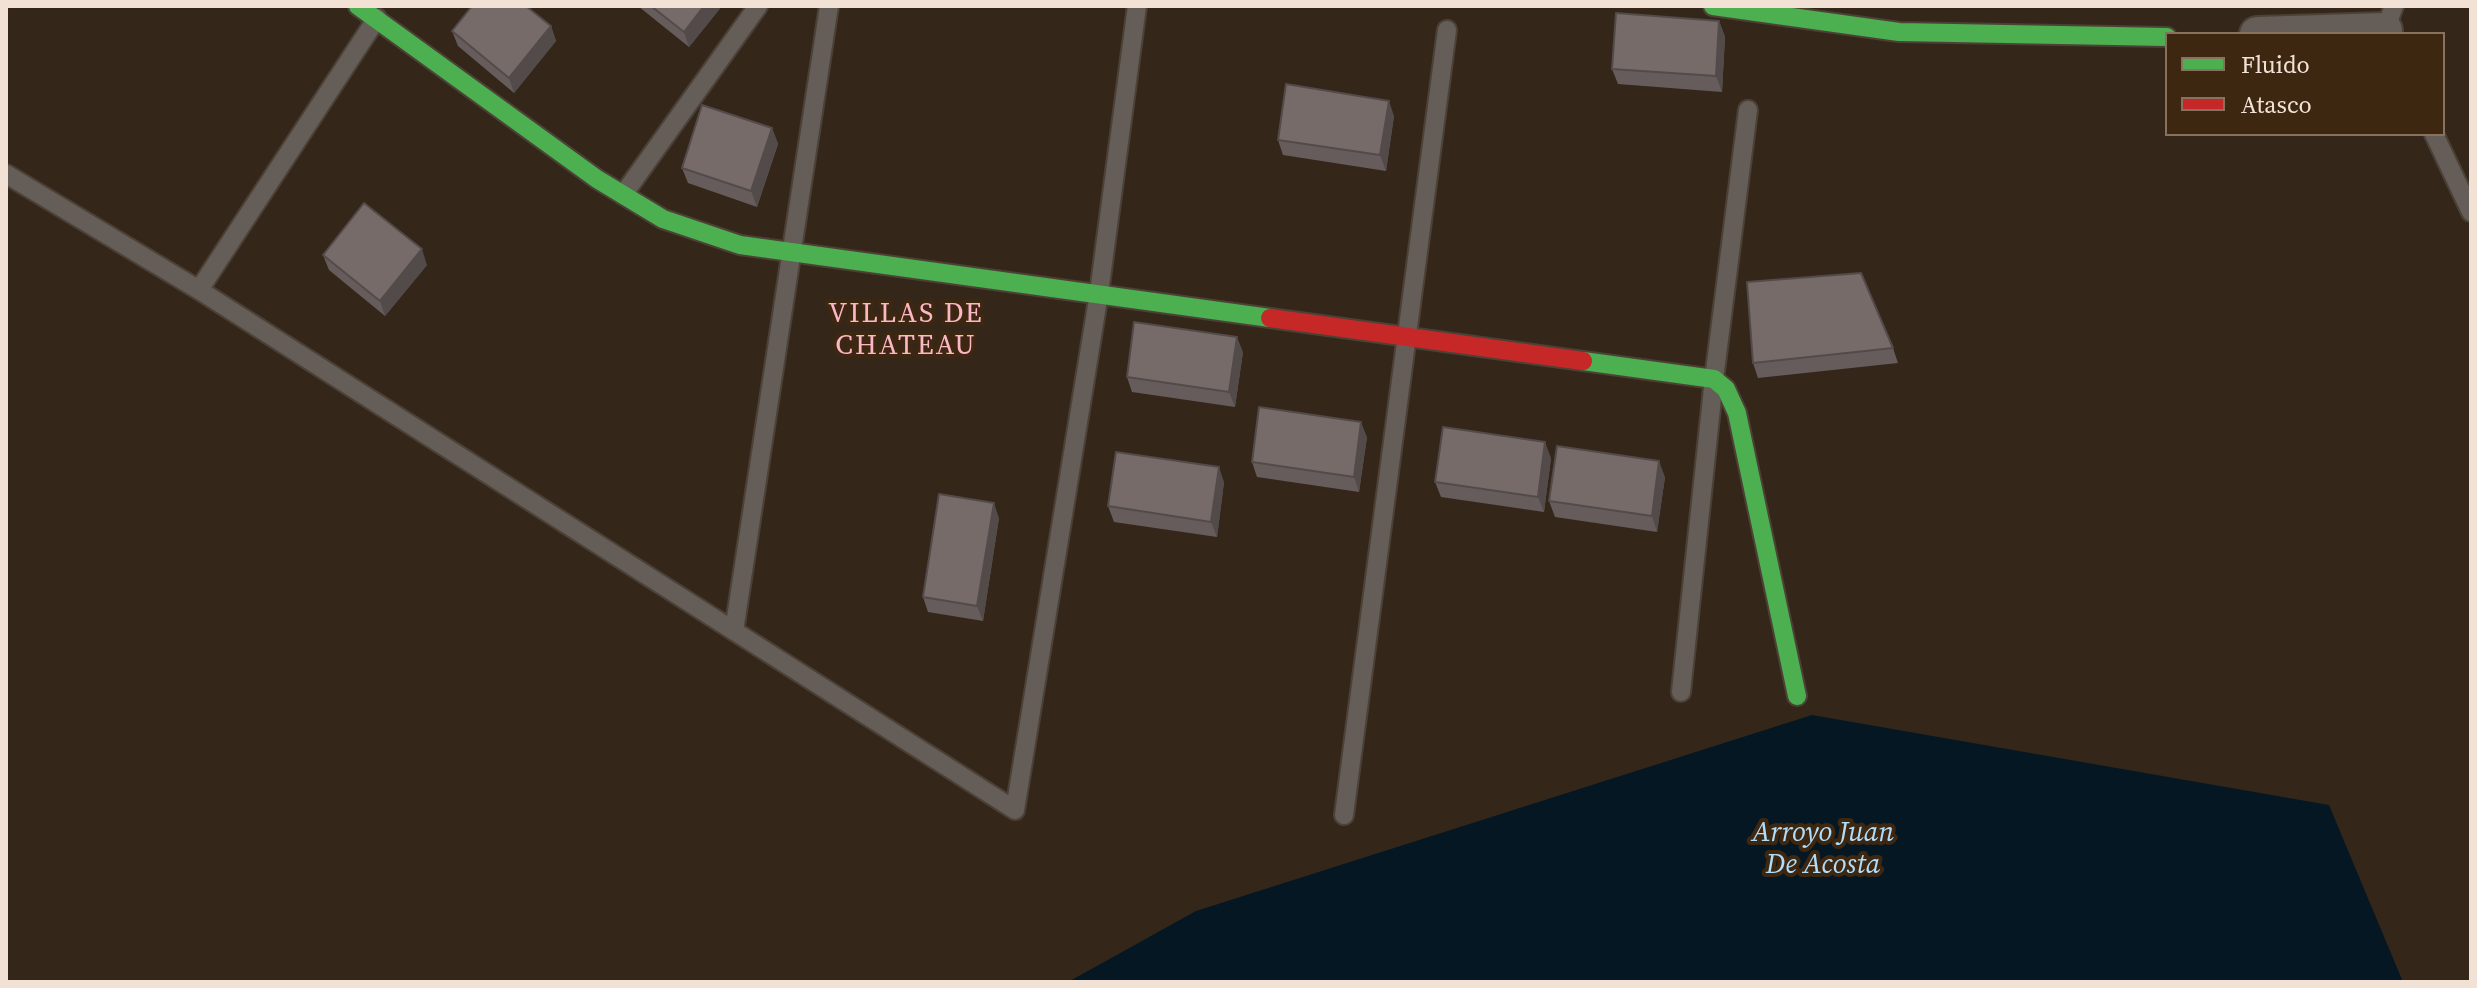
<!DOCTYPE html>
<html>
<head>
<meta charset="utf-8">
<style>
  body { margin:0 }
  #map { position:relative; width:2477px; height:988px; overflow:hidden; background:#34271a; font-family:"Source Serif 4",serif }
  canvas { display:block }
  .frame { position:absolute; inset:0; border:8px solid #f2e2d5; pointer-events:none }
  .legend { position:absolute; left:2165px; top:32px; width:280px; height:104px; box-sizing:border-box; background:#3e2710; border:2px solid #86725f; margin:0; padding:10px 14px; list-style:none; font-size:24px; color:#f2e2d5 }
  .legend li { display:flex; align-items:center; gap:16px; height:40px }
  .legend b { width:40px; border:2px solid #86725f }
</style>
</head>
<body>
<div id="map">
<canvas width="2477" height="988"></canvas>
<div class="frame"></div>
<ul class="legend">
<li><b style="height:10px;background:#4caf50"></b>Fluido</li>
<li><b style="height:10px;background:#c62828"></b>Atasco</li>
</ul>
</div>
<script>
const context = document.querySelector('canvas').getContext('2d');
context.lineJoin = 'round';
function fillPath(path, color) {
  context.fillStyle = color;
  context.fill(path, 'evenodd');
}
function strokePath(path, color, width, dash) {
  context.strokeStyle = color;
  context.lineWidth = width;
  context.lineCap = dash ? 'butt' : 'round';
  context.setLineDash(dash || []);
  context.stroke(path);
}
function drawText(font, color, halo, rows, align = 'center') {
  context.font = font + ' "Source Serif 4",serif';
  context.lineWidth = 8;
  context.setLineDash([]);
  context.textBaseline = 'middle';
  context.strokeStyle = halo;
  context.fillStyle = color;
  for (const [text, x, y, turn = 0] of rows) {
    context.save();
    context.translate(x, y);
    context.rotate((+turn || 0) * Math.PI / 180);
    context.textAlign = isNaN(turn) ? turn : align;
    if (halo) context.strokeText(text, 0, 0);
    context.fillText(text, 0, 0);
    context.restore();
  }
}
const water = new Path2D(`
  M1812,715L2329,805L2403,982H1068L1196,911Z`);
const lane = new Path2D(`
  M2387,34L2385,30L2394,6
  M2434,134L2471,212
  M6,174L199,290L1015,810L1099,293L1137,6
  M623,195L758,6
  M199,290L377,18
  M734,631L829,6
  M1681,692L1714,379L1748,110
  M1344,815L1447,30`);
const street = new Path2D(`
  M2257,34L2385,30`);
const fast = new Path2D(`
  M358,6L597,179L663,219L740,245L1270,318
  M1713,6L1899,32L2167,37
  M1583,361L1714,379L1726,389L1737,413L1797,696`);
const jam = new Path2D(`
  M1270,318L1583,361`);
const wall = new Path2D(`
  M638,6H722L689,47Z
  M1719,21L1725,37L1722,92L1618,84L1612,69Z
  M551,26L556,41L514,93L458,46L452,31Z
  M1394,116L1386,171L1283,155L1278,140Z
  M772,128L778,144L757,207L688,183L682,168Z
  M323,255L427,265L385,316L329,270Z
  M1893,348L1898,363L1758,378L1753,363Z
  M1243,352L1235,407L1132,392L1127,377Z
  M1367,437L1359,492L1257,477L1252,462Z
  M1551,458L1544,512L1441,497L1435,482Z
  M1665,477L1657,532L1555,517L1549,501Z
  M1224,482L1217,537L1114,522L1108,506Z
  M999,518L983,621L928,612L923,597Z`);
const shadedWall = new Path2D(`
  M704,6H722L689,47L684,32Z
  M1719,21L1725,37L1722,92L1716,76Z
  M551,26L556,41L514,93L509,78Z
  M1389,101L1394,116L1386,171L1380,155Z
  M772,128L778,144L757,207L751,191Z
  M422,249L427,265L385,316L380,301Z
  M1237,337L1243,352L1235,407L1229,392Z
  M1361,422L1367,437L1359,492L1354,477Z
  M1545,442L1551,458L1544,512L1538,497Z
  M1659,461L1665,477L1657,532L1652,516Z
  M1219,467L1224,482L1217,537L1211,522Z
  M994,503L999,518L983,621L977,606Z`);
const building = new Path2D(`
  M472,6H526L551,26L509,78L452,31Z
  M651,6H704L684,32Z
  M1616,13L1719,21L1716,76L1612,69Z
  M1286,84L1389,101L1380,155L1278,140Z
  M702,105L772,128L751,191L682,168Z
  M364,203L422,249L380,301L323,255Z
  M1861,273L1893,348L1753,363L1747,282Z
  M1134,322L1237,337L1229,392L1127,377Z
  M1259,407L1361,422L1354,477L1252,462Z
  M1443,427L1545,442L1538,497L1435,482Z
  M1557,446L1659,461L1652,516L1549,501Z
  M1116,452L1219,467L1211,522L1108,506Z
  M939,494L994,503L977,606L923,597Z`);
const neighbourhoodNames = [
  ["VILLAS DE",906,315],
  ["CHATEAU",906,347]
];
const waterNames = [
  ["Arroyo Juan",1823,834],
  ["De Acosta",1823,866]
];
fillPath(water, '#051723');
strokePath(lane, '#4c4137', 22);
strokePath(street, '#4c4137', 38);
strokePath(fast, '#4c4137', 22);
strokePath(jam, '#4c4137', 22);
strokePath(lane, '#655d58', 18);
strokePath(street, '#655d58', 34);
strokePath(fast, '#4caf50', 18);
strokePath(jam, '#c62828', 18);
fillPath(wall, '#665c5b');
fillPath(shadedWall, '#534b4a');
fillPath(building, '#776b6a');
strokePath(building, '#534b4a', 2);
context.letterSpacing = '2px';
drawText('28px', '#fab7c6', '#3e2710', neighbourhoodNames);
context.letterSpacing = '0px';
drawText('italic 28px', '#afddfa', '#3e2710', waterNames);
</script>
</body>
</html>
